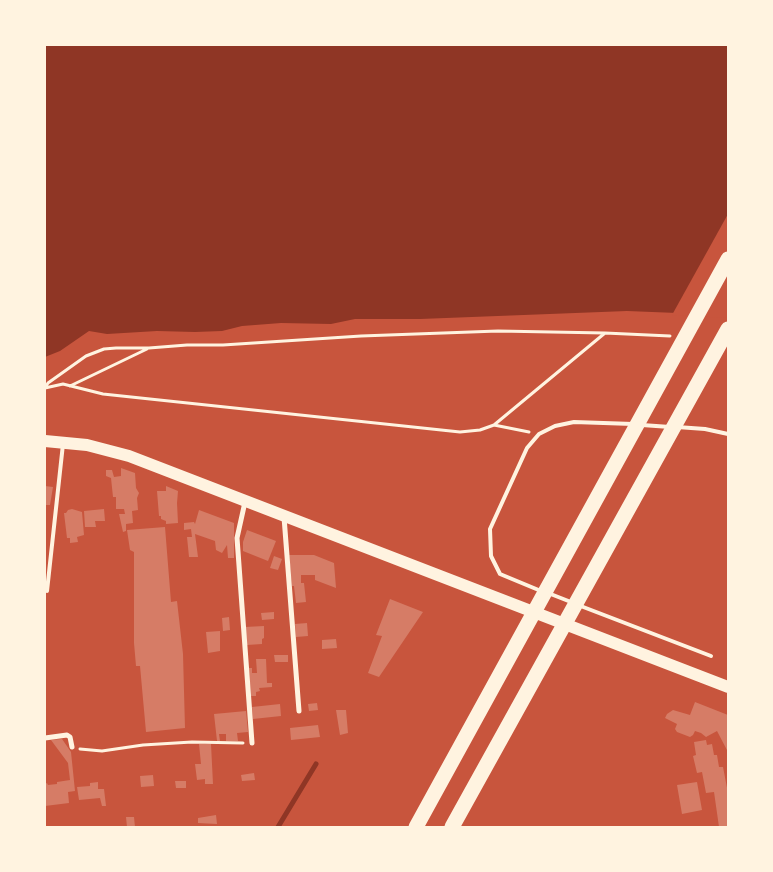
<!DOCTYPE html>
<html>
<head>
<meta charset="utf-8">
<style>
  body { margin:0 }
  #map { position:relative; width:773px; height:872px; overflow:hidden; background:#c8553d; font-family:"Crimson Pro",serif }
  canvas { display:block }
  .frame { position:absolute; inset:0; border:46px solid #fff3e0; pointer-events:none }
</style>
</head>
<body>
<div id="map">
<canvas width="773" height="872"></canvas>
<div class="frame"></div>
</div>
<script>
const context = document.querySelector('canvas').getContext('2d');
context.lineJoin = 'round';
function fillPath(path, color) {
  context.fillStyle = color;
  context.fill(path, 'evenodd');
}
function strokePath(path, color, width, dash) {
  context.strokeStyle = color;
  context.lineWidth = width;
  context.lineCap = dash ? 'butt' : 'round';
  context.setLineDash(dash || []);
  context.stroke(path);
}
const water = new Path2D(`
  M45,45H728V315L627,311L420,319H355L331,324L281,323L242,326L222,331L195,332L157,331L107,334L89,331L60,351L45,357Z`);
const pier = new Path2D(`
  M728,214V318L672,315Z`);
const stream = new Path2D(`
  M278,827L316,764`);
const building = new Path2D(`
  M121,468L135,473L136,488L139,493L137,498L138,510L132,511L133,523L126,524V531L123,532L119,514H125L124,509H116V497H113L111,478L106,476V470H112L114,477L121,476Z
  M45,486L53,487L50,505H45Z
  M166,486L178,491L177,503L178,523L166,524V521L161,519V516H159L157,491H166Z
  M72,509L82,512L84,535L77,537L78,542L70,543V538H67L64,513H66L68,510Z
  M104,509L105,521H95L96,527H85L84,511Z
  M199,510L234,523V558H228L227,545L222,553L216,550L215,541L195,534L198,557H189L187,537H192L191,529L184,530V523L194,522L195,524Z
  M165,527L171,602L177,601L183,654L185,728L146,732L140,666H136L134,643V552L130,550L127,530Z
  M247,530L276,541L268,561L243,551V542Z
  M289,555H314L334,563L336,588L315,580V575H301V583H304L306,602L296,603L294,586H292Z
  M274,556L282,559L278,570L270,568Z
  M390,599L423,612L379,677L368,673L382,636L376,635Z
  M274,612V619L262,620L261,613Z
  M229,617L230,630L223,631L222,618Z
  M307,623L308,636L296,637L295,624Z
  M264,626V638L262,639V644L247,645L245,627Z
  M220,631V651L208,653L206,632Z
  M336,639L337,648L322,649V640Z
  M274,655H288V662H275Z
  M256,659H266L267,683H272V687L259,688L260,691L256,692V696H251L249,668H252V673H257Z
  M695,702L728,715V752L717,731L706,737L701,733L695,731L693,735L690,737L677,732L675,729L677,724L665,718L667,714L673,710L690,715Z
  M317,703L318,710L309,711L308,704Z
  M280,704L281,716L253,719L252,707Z
  M336,710H346L348,733L340,735Z
  M246,711L248,732L237,733L238,741H226V734H219L220,741H217L214,714Z
  M318,725L320,737L291,740L290,728Z
  M62,739L71,752L75,791L68,792L69,803L45,806V784L47,783L48,785L57,784V782L70,780L68,763L51,740Z
  M706,740L707,745L712,744L714,755H717L719,767H723L728,793V827H719L714,792L706,793L702,772L697,773L693,756L696,755L694,742Z
  M199,744H211L213,784H205V779L197,780L195,764H201Z
  M254,773L255,780L242,781L241,775Z
  M153,775L154,786L141,787L140,776Z
  M175,781H186V788H176Z
  M98,782V789H104L106,806H102L100,798L79,800L77,787L90,786V783Z
  M697,782L702,810L682,814L677,785Z
  M216,815L217,824L198,823V818Z
  M126,817H134L135,827H127Z`);
const path = new Path2D(`
  M70,386L147,349
  M45,388L48,383L86,356L104,349L116,348H149L187,345H223L361,336L498,331L605,333L670,336
  M45,388L63,384L103,394L460,432L480,430L494,425L605,333
  M494,425L529,432
  M80,749L102,751L143,745L192,742L243,743`);
const service = new Path2D(`
  M642,425L670,427
  M677,427L705,429L728,434
  M47,591L63,444
  M541,591L500,574L491,556L490,529L527,448L539,434L555,426L574,422L633,424
  M548,593L571,602
  M578,605L711,656`);
const minor = new Path2D(`
  M245,502L237,538L252,743
  M284,517L299,711
  M45,738L67,735L70,737L72,747`);
const primary = new Path2D(`
  M45,441L87,445L129,456L728,687`);
const motorway = new Path2D(`
  M416,827L728,259
  M452,827L728,329`);
fillPath(water, '#8f3625');
fillPath(pier, '#c8553d');
strokePath(stream, '#8f3625', 5);
fillPath(building, '#d67c66');
strokePath(path, '#fff3e0', 3);
strokePath(service, '#fff3e0', 4);
strokePath(minor, '#fff3e0', 5);
strokePath(primary, '#fff3e0', 12);
strokePath(motorway, '#fff3e0', 15);
</script>
</body>
</html>
